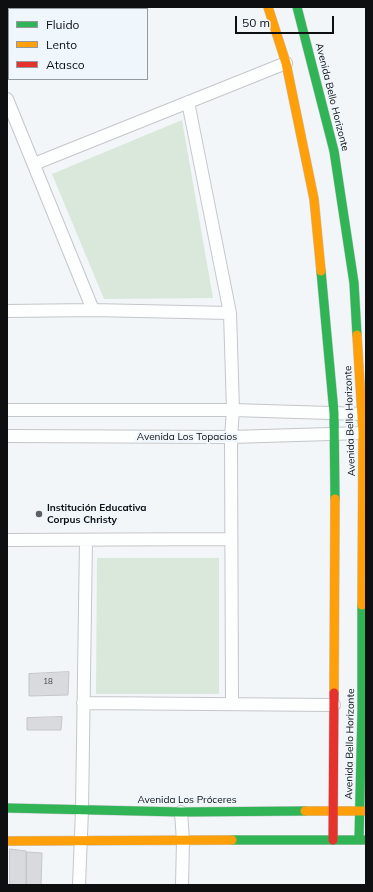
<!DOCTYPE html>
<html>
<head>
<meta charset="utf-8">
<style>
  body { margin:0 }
  #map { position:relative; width:373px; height:892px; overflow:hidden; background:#f2f6f9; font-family:Mulish,sans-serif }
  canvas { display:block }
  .frame { position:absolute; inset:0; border:8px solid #0d0f11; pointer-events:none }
  .legend { position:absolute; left:8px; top:8px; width:140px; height:72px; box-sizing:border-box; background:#eff6fc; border:1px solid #959a9e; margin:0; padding:5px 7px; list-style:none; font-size:12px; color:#0d0f11 }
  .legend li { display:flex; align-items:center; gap:8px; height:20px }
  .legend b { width:20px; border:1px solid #959a9e }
  .scale { position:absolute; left:235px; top:16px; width:99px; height:18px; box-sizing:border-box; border:2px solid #0d0f11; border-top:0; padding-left:5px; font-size:12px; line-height:14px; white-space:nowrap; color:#0d0f11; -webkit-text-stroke:3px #eff6fc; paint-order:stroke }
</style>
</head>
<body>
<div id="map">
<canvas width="373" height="892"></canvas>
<div class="frame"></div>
<ul class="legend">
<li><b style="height:5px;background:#30b455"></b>Fluido</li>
<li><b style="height:5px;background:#ff9f0a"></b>Lento</li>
<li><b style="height:5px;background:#e5322d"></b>Atasco</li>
</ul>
<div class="scale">50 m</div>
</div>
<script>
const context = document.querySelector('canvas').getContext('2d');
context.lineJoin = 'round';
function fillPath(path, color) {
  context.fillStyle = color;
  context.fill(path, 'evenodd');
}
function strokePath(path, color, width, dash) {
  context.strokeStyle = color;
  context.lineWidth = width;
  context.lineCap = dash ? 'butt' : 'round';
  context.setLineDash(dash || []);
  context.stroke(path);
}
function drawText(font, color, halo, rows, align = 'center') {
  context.font = font + ' Mulish,sans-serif';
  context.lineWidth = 4;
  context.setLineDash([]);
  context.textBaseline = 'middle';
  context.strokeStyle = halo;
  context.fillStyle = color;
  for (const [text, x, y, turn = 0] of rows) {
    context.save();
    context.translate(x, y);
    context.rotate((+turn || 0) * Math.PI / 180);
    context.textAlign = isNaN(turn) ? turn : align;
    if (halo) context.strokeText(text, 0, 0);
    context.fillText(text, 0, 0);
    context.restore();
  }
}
const green = new Path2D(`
  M182,120L213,298L104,299L52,174Z
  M97,558H219V694H96Z`);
const building = new Path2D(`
  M69,672L68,695L29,696V674Z
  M62,717L61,730H27V718Z
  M10,849L26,851V885H10Z
  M27,852L42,853L41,885H27Z`);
const street = new Path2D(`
  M114,9L119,7
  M7,55L9,54
  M7,99L93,310
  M188,102L230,313L233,410L231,437L232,704
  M34,164L286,63
  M7,311L93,310L230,313
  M7,410H233L362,414L366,416
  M7,436L231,437L363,433L366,431
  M7,540L231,539
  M83,703L334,705
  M181,812L183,841L182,885
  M79,885L82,810L86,540`);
const fast = new Path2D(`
  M297,7L334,151L354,283L357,335
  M321,271L334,413L335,499
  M7,808L181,812L305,811
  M232,840H366
  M359,840L362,710V605`);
const slow = new Path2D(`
  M268,7L286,63L314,199L321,271
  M357,335L363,433L362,605
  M334,693L335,499
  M305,811H366
  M7,841L232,840`);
const jam = new Path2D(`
  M333,840L334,693`);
const markers = [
  [39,514,4,"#5d6062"]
];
const numberNames = [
  ["18",48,682]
];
const streetNames = [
  ["Avenida Bello Horizonte",332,97,76],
  ["Avenida Bello Horizonte",350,421,-92],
  ["Avenida Los Topacios",187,437],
  ["Avenida Bello Horizonte",350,744,-89],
  ["Avenida Los Próceres",187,800]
];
const poiNames = [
  ["Institución Educativa",47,508],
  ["Corpus Christy",47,520]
];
fillPath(green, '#dae8db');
fillPath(building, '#d9dadd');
strokePath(building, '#c4c6c9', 1);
strokePath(street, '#c4c7ca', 14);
strokePath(fast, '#c4c7ca', 10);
strokePath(slow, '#c4c7ca', 10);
strokePath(jam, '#c4c7ca', 10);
strokePath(street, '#fdfefe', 12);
strokePath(fast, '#30b455', 9);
strokePath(slow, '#ff9f0a', 9);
strokePath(jam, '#e5322d', 9);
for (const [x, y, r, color] of markers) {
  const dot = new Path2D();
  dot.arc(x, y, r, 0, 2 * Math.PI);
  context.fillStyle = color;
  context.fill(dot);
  strokePath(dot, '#eff6fc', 1.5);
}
drawText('8px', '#404244', null, numberNames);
drawText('10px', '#0d0f11', '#eff6fc', streetNames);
drawText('bold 10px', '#0d0f11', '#eff6fc', poiNames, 'left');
</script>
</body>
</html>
